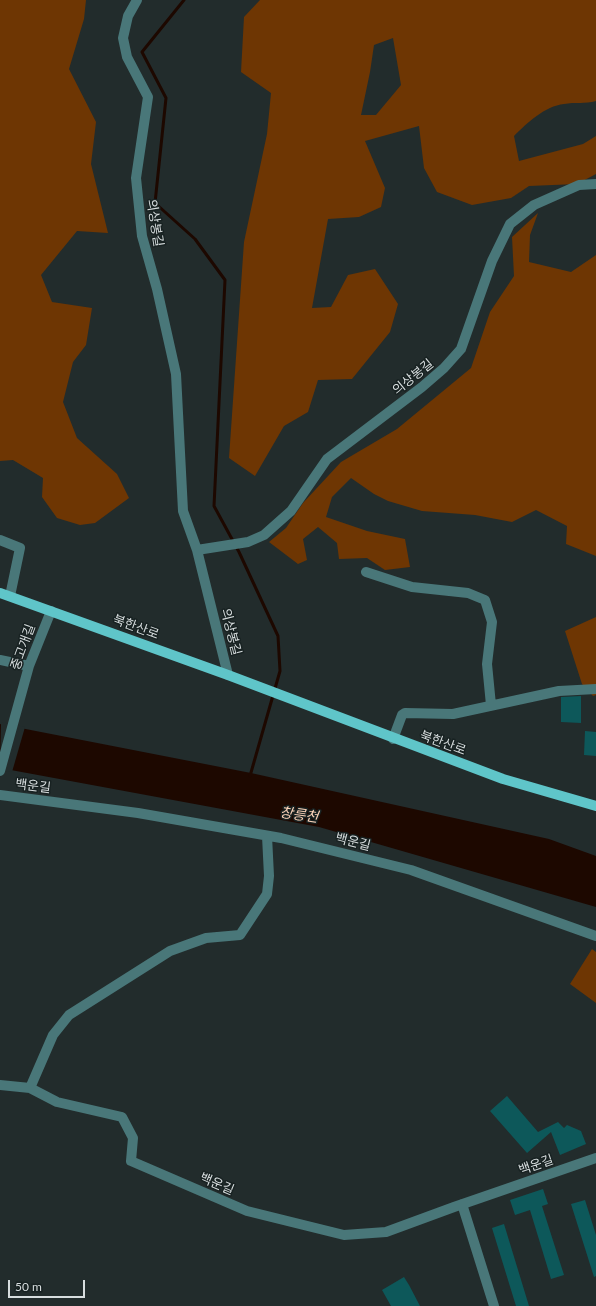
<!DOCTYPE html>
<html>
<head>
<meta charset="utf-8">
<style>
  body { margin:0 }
  #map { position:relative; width:596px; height:1306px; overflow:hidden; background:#222c2c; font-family:Lato,sans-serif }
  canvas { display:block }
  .scale { position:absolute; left:8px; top:1280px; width:77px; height:18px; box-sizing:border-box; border:2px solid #d7ddde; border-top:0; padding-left:5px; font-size:12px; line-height:14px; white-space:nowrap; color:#d7ddde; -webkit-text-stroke:3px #182222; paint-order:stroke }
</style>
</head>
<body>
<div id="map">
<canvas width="596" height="1306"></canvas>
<div class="scale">50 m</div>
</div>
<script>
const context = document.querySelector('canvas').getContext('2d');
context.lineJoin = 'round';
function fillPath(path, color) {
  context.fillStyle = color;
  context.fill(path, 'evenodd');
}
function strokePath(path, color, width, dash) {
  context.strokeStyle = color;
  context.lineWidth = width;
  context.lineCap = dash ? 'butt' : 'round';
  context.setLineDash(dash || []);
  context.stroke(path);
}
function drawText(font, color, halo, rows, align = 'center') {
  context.font = font + ' Lato,"Noto Sans KR",sans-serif';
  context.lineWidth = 3;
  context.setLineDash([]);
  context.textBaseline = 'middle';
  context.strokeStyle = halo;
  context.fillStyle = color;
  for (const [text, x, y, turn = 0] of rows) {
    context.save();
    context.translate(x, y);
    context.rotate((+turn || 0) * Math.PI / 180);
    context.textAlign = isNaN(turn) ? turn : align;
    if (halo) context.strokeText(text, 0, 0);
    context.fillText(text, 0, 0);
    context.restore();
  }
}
const green = new Path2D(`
  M0,0H86L84,19L69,69L96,122L91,164L108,233L77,231L41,275L52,302L92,308L86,345L73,362L63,402L77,438L117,474L129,498L95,523L80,525L57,518L42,497L43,478L13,460L0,461Z
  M260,0H596V101C585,104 575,102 564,104C545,106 527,123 514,136L519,161L583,144L596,136V174L577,184L529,186L511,198L472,205L437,192L424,168L419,126L365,141L385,188L381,207L359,217L328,219L312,308L331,307L348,275L375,269L398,304L390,332L352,379L318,380L308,412L284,426L255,476L229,458L244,242L267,134L271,93L241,72L244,17ZM393,38L401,85L376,115H361L370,72L374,45Z
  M538,213L530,235L529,262L571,272L596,255V556L566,544L567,526L536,510L512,522L475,515L422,511L388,501L374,494L351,478L332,497L326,517L367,531L405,539L410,567L385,570L367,558L339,559L337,543L318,527L303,539L307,560L298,564L269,542L286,528L303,503L341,462L397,429L471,368L490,312L514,276L512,237Z
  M596,617V695L593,696L582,684L565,631Z
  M592,949L596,952V1003L570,984Z`);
const water = new Path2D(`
  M0,724L251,773L549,839L596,856V907L319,827L0,768Z`);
const pier = new Path2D(`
  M1,722L25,727L12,772L0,770Z`);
const stream = new Path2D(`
  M184,0L142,52L166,98L155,203L195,239L225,280L214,506L239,552L278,636L280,671L250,776`);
const building = new Path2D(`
  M581,696V723L561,722V697Z
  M585,731L596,732V756L584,755Z
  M507,1096L538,1132L558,1122L564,1128L567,1125L581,1131L586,1144L560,1155L551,1132L527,1153L490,1111Z
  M543,1189L548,1204L542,1206L564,1275L551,1279L530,1210L515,1215L510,1200Z
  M585,1200L596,1235V1276L594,1277L571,1204Z
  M504,1224L529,1306H516L492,1228Z
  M404,1277L409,1285L420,1306H391L382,1290Z`);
const minor = new Path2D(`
  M137,0L128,16L123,38L127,57L148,97L136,178L142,236L157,289L176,374L183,511L197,550L228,675
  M0,540L20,548L10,596
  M197,550L248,542L264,535L291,511L327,459L422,387L444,368L461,349L492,261L510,224L534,205L579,185L596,184
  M366,572L412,587L468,593L485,600L492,622L487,664L491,705
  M0,660L29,666
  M393,739L402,715L405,713L453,714L559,691L596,689
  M0,771L29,666L51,611
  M0,795L138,813L281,838L411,870L596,936
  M0,1085L30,1088L57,1102L122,1117L133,1138L131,1161L247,1211L344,1235L386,1232L454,1207L596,1158
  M30,1088L53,1035L69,1015L170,951L206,938L240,935L267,894L269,876L267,836
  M462,1204L494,1306`);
const major = new Path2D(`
  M0,593L228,675L503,779L596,806`);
const streetNames = [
  ["의상봉길",155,223,81],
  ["의상봉길",413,377,-39],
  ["북한산로",136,627,20],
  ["의상봉길",231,632,76],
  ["중고개길",23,647,-70],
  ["북한산로",443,743,20],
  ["백운길",33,786,7],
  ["백운길",353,842,14],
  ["백운길",536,1165,-19],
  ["백운길",217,1184,23]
];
const waterNames = [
  ["창릉천",299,815,8]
];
fillPath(green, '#6e3603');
fillPath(water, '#1d0800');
fillPath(pier, '#222c2c');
strokePath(stream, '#1d0800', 3);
fillPath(building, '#0d585a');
strokePath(minor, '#497779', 10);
strokePath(major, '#5fc5c9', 10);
drawText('13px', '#d7ddde', '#182222', streetNames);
drawText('italic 14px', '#fbd3b9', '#182222', waterNames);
</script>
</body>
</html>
